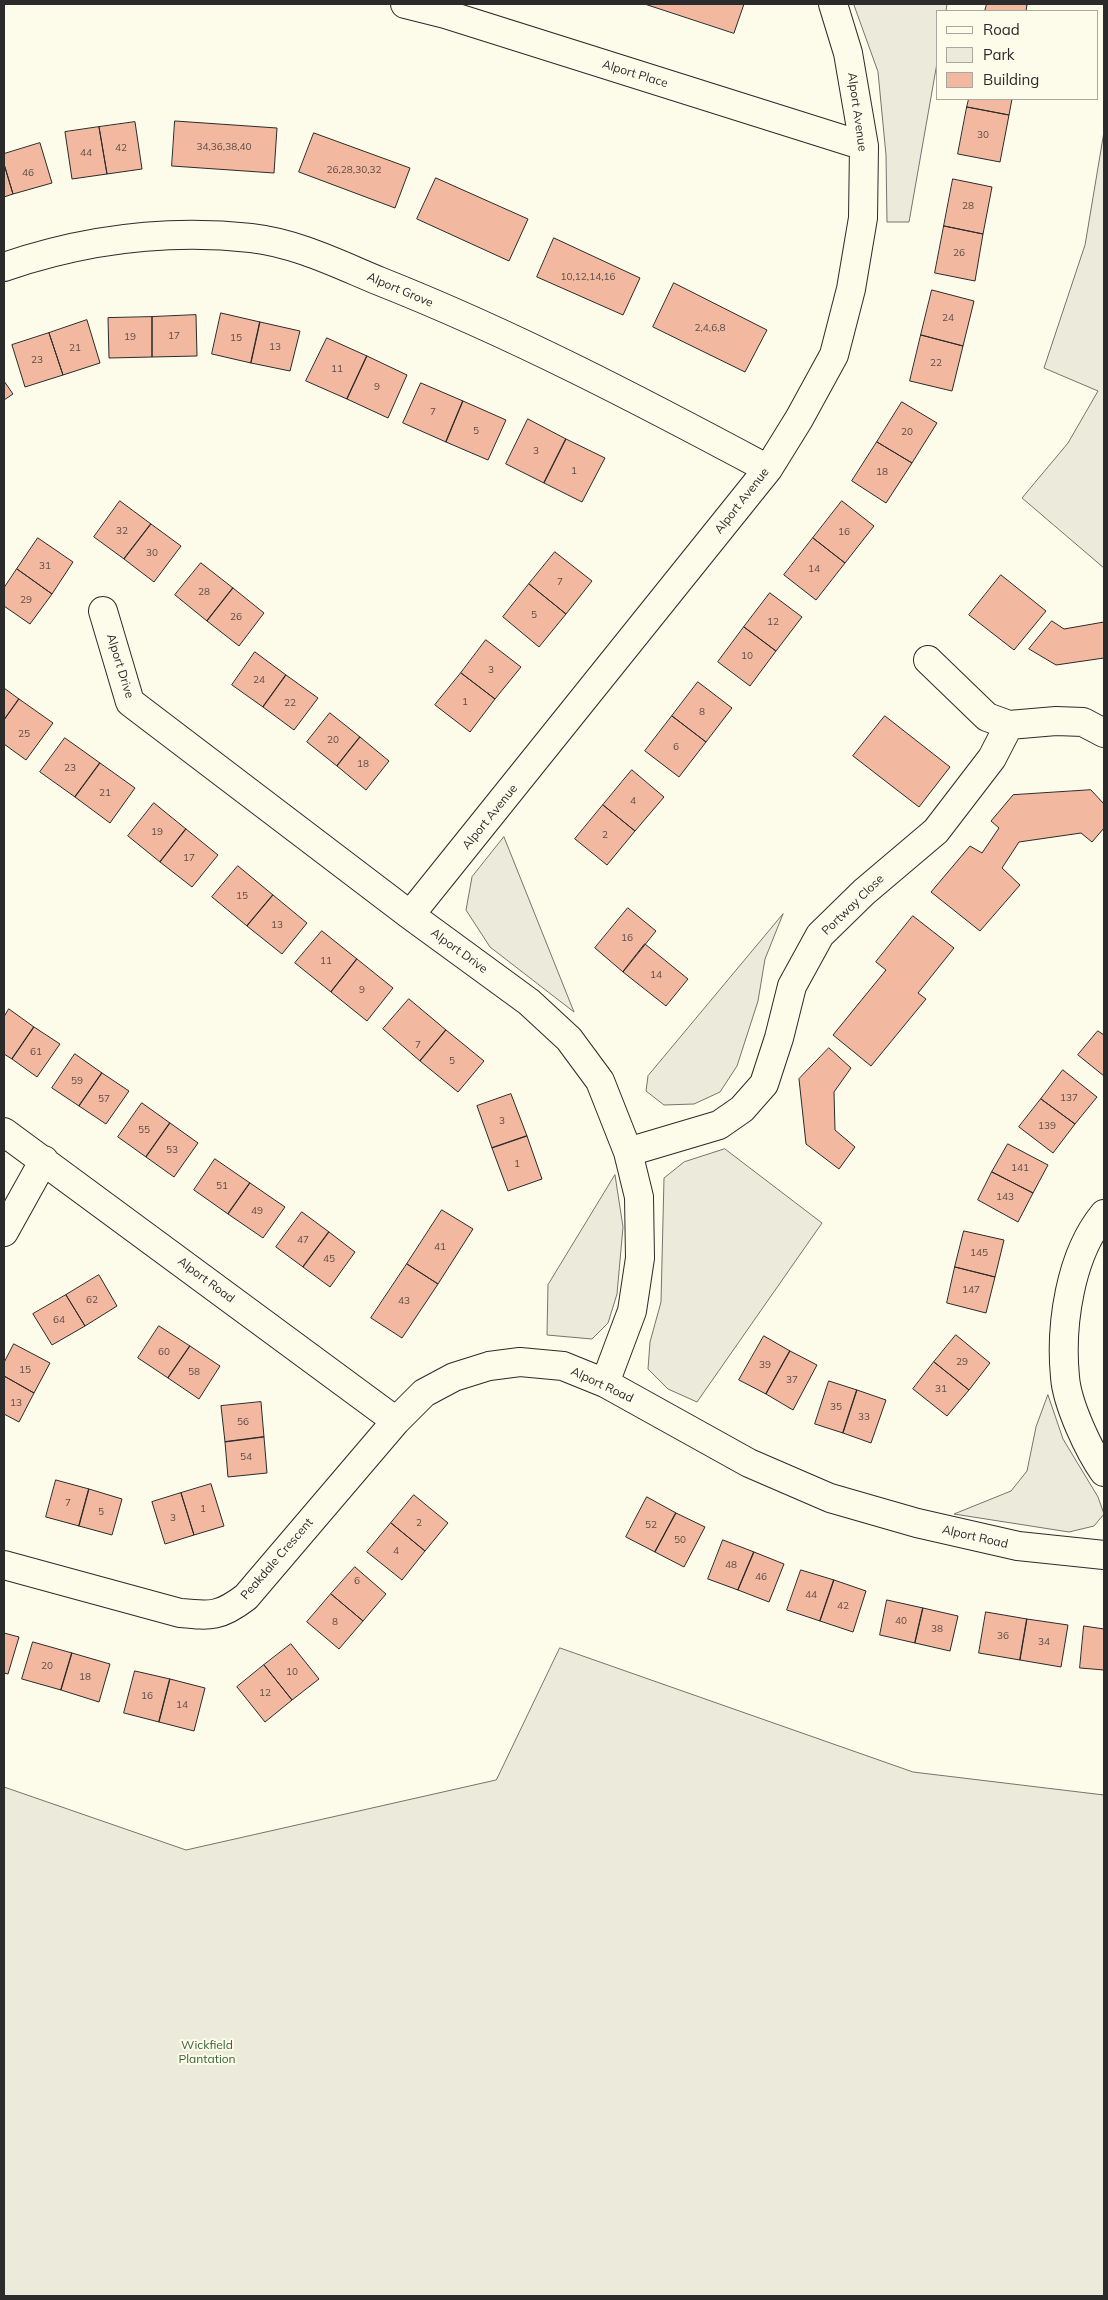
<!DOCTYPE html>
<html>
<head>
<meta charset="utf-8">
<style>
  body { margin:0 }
  #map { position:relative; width:1108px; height:2300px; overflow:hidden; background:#fdfbea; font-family:Mulish,sans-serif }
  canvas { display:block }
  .frame { position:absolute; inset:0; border:5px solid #2b2b2b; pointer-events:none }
  .legend { position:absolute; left:936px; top:10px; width:162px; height:90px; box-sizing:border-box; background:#fdfbea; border:1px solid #a9a89e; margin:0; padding:6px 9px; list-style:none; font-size:15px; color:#2b2b2b }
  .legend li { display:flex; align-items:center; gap:10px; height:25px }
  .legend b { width:25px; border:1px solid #a9a89e }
</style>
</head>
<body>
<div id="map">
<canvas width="1108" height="2300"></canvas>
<div class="frame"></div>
<ul class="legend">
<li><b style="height:6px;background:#fdfbea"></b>Road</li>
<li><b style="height:14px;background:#ecebdb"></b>Park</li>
<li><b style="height:14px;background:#f2b8a0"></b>Building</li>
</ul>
</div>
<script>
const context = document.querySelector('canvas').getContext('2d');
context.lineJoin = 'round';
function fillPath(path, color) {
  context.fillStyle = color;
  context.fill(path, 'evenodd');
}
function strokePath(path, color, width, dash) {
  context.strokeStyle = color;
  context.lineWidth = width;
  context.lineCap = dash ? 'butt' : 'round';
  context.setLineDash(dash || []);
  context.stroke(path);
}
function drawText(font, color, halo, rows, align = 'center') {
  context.font = font + ' Mulish,sans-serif';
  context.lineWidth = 4;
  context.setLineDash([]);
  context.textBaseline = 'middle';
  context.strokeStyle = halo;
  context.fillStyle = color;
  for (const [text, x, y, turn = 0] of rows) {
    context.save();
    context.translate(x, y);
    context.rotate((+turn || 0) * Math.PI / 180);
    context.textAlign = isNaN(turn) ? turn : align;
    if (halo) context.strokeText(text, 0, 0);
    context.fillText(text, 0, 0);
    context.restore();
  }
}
const green = new Path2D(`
  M854,4H947L946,11H937V63L909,222H887L886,155L878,72Z
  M1104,132V568L1022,498L1068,443L1098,391L1044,368L1085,245Z
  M504,837L574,1012L490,947L466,910L472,877Z
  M783,914L765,959L758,1001L737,1066L720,1092L694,1104L664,1105L646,1091L648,1076Z
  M725,1149L822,1223L697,1402L668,1389L648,1369L650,1342L661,1302L664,1178L684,1162Z
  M615,1175L623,1227L617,1294L608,1323L592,1339L547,1335L548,1285Z
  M1048,1395L1063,1439L1098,1497L1104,1514L1094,1526L1069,1532L954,1514L1011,1491L1027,1471L1036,1427Z
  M560,1648L913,1772L1104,1795V2296H4V1787L186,1850L496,1780Z`);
const building = new Path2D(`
  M645,4H744L734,33Z
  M987,4H1023L1027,5L1026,11H985Z
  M969,99H1012L1009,115L967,107Z
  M967,107L1009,115L1000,162L958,154Z
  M175,121L277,128L274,173L172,166Z
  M135,122L142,169L107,174L99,127Z
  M99,127L107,174L72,179L65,132Z
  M314,133L410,168L395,208L299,172Z
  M40,143L52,183L13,194L4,164V154Z
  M4,164L13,194L4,197Z
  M436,178L528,219L509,261L417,219Z
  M953,179L992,187L983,234L944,226Z
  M944,226L983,234L975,281L935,273Z
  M554,238L640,278L623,315L537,277Z
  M674,283L767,330L745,372L653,327Z
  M932,290L974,301L963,346L921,335Z
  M221,313L260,322L251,363L212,354Z
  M196,315L197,356L152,357V317Z
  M152,317V357L109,358L108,318Z
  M87,320L100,363L63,375L49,333Z
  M260,322L300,331L290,371L251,363Z
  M49,333L63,375L25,387L12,345Z
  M921,335L963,346L952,391L910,381Z
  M327,338L367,356L347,399L306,381Z
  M367,356L407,375L388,418L347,399Z
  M4,381L13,394L4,400Z
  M421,383L463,401L446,442L403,423Z
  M463,401L506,420L488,460L446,442Z
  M902,402L937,423L912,463L877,442Z
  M528,419L566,439L544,483L506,464Z
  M566,439L605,458L582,502L544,483Z
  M877,442L912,463L886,503L852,481Z
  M120,501L151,524L124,559L94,537Z
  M842,501L874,526L845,563L813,538Z
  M151,524L181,546L154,582L124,559Z
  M38,538L73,562L52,594L17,569Z
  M813,538L845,563L816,600L784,575Z
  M555,552L592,581L566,614L529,584Z
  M201,563L233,588L207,621L175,595Z
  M17,569L52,594L30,624L4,606V588Z
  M1001,575L1046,611L1014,650L969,615Z
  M529,584L566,614L539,647L503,617Z
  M233,588L264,613L239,646L207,621Z
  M770,593L802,617L776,651L744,627Z
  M1052,621L1064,629L1104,622V658L1056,665L1029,649Z
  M744,627L776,651L750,686L718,662Z
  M486,640L521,667L495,699L461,673Z
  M255,652L286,675L263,707L232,685Z
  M461,673L495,699L470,732L435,705Z
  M286,675L318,698L294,730L263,707Z
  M698,682L732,708L706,742L672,716Z
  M4,688L19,699L4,720Z
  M19,699L53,723L26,760L4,744V720Z
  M330,713L360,737L337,766L307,742Z
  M672,716L706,742L679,777L645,751Z
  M885,716L950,767L919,807L853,756Z
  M360,737L389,761L366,790L337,766Z
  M65,738L100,763L75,797L40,772Z
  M100,763L135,788L110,823L75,797Z
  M632,770L664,797L635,831L603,805Z
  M1091,790L1104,804V828L1092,842L1081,833L1019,842L1002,868L1020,885L980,931L931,892L970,846L982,853L999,828L991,821L1013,795Z
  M154,803L186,829L160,862L128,836Z
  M603,805L635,831L607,865L575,839Z
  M186,829L218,855L192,887L160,862Z
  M238,866L273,895L247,926L212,897Z
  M273,895L307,923L282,954L247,926Z
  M628,908L656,931L623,972L595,948Z
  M913,916L954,948L918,993L926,999L871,1066L833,1035L886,970L876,962Z
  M322,931L357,959L331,992L295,963Z
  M645,944L688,979L666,1006L623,972Z
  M357,959L393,988L367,1021L331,992Z
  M409,999L446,1030L420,1061L383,1029Z
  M9,1009L34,1027L12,1059L4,1054V1017Z
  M34,1027L60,1044L37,1077L12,1059Z
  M446,1030L484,1061L458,1092L420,1061Z
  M1098,1031L1104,1035V1076L1078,1055Z
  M829,1048L851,1068L834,1092L835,1130L855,1147L839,1169L806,1144L799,1079Z
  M75,1054L102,1073L79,1106L52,1088Z
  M1063,1070L1097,1097L1075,1124L1041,1099Z
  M102,1073L129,1091L106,1124L79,1106Z
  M511,1094L527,1136L492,1148L477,1106Z
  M1041,1099L1075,1124L1053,1153L1019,1127Z
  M142,1103L170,1123L146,1157L118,1137Z
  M170,1123L198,1143L174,1177L146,1157Z
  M527,1136L542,1179L508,1191L492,1148Z
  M1008,1144L1048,1165L1033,1193L992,1172Z
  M215,1159L250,1183L228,1214L194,1190Z
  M992,1172L1033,1193L1018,1222L978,1200Z
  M250,1183L285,1207L263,1238L228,1214Z
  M442,1210L473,1229L438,1284L407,1264Z
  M302,1212L329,1232L303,1267L276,1247Z
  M964,1231L1004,1240L995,1277L955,1267Z
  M329,1232L355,1252L330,1287L303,1267Z
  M407,1264L438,1284L402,1338L371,1318Z
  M955,1267L995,1277L986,1313L947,1303Z
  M99,1275L117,1306L85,1326L66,1295Z
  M66,1295L85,1326L52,1345L33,1314Z
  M159,1326L190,1346L168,1378L138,1358Z
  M956,1335L990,1363L969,1390L934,1362Z
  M764,1336L790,1351L766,1394L739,1380Z
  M14,1344L50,1363L34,1393L4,1376V1363Z
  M190,1346L220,1366L199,1399L168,1378Z
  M790,1351L817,1365L793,1410L766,1394Z
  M934,1362L969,1390L947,1416L913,1389Z
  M4,1376L34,1393L19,1422L4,1414Z
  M829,1381L857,1390L843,1433L815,1424Z
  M857,1390L886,1400L871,1443L843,1433Z
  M261,1402L264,1437L225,1442L221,1406Z
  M264,1437L267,1473L228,1477L225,1442Z
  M56,1480L89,1489L79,1526L46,1517Z
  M211,1484L224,1526L194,1535L181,1493Z
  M89,1489L122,1499L112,1535L79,1526Z
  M181,1493L194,1535L165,1544L152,1502Z
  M414,1495L448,1523L425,1551L391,1523Z
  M647,1497L676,1513L655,1552L626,1537Z
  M676,1513L705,1527L684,1567L655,1552Z
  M391,1523L425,1551L402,1580L367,1552Z
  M723,1540L754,1552L738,1590L708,1579Z
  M754,1552L784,1564L769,1602L738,1590Z
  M355,1567L386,1594L363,1621L331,1594Z
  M801,1570L834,1580L820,1621L787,1610Z
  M834,1580L866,1591L853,1632L820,1621Z
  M331,1594L363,1621L339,1649L307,1622Z
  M887,1600L923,1608L915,1643L880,1635Z
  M923,1608L958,1616L950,1651L915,1643Z
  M986,1612L1027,1619L1020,1660L979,1653Z
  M1027,1619L1068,1625L1061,1667L1020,1660Z
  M1084,1626L1104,1629V1670L1080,1668Z
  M4,1633L19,1637L8,1674L4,1673Z
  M33,1642L72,1653L61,1690L22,1679Z
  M291,1644L319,1679L292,1700L264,1665Z
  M72,1653L110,1664L99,1702L61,1690Z
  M264,1665L292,1700L265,1722L237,1687Z
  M135,1671L170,1679L159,1722L124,1713Z
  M170,1679L205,1688L194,1731L159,1722Z`);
const minor = new Path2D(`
  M405,4L445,14L864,146
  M4,267C83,240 167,229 251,238C296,243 338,264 379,281C513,334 641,401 768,469
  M103,611L130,702L410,915L529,1002L569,1039L600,1081L628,1152L639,1197L640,1258L632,1311L605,1383
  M928,660L987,717L1009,725L1056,721L1083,722L1104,733
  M410,915L768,469L799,419L834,355L851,289L863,218L864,146L848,53L833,4
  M4,1132L396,1421L424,1393L454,1377L489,1366L520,1362L563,1366L605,1383L749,1463L830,1498L917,1523L1018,1546L1104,1555
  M628,1152L719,1125L742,1109L764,1084L779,1038L792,986L820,935L864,892L936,831L992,758L1009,725
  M1104,1214C1070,1255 1060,1325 1065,1377C1067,1404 1089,1451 1104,1472
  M4,1232L44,1160
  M4,1565L180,1613C211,1616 220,1617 246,1597L396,1421`);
const numberNames = [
  ["30",983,135],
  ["34,36,38,40",224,147],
  ["42",121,148],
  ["44",86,153],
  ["26,28,30,32",354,170],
  ["46",28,173],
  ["28",968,206],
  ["26",959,253],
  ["10,12,14,16",588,277],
  ["24",948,318],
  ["2,4,6,8",710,328],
  ["17",174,336],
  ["19",130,337],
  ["15",236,338],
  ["13",275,347],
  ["21",75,348],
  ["23",37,360],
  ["22",936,363],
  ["11",337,369],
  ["9",377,387],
  ["7",433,412],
  ["5",476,431],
  ["20",907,432],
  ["3",536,451],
  ["1",574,471],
  ["18",882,472],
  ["32",122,531],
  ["16",844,532],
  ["30",152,553],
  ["31",45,566],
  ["14",814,569],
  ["7",560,582],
  ["28",204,592],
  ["29",26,600],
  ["5",534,615],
  ["26",236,617],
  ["12",773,622],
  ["10",747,656],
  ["3",491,670],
  ["24",259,680],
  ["1",465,702],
  ["22",290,703],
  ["8",702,712],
  ["25",24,734],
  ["20",333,740],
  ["6",676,747],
  ["18",363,764],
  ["23",70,768],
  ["21",105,793],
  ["4",633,801],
  ["19",157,832],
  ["2",605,835],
  ["17",189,858],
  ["15",242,896],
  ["13",277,925],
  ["16",627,938],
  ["11",326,961],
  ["14",656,975],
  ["9",362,990],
  ["7",418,1045],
  ["61",36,1052],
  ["5",452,1061],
  ["59",77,1081],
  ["137",1069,1098],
  ["57",104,1099],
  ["3",502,1121],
  ["139",1047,1126],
  ["55",144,1130],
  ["53",172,1150],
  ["1",517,1164],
  ["141",1020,1168],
  ["51",222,1186],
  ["143",1005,1197],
  ["49",257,1211],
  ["47",303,1240],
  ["41",440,1247],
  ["145",979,1253],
  ["45",329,1259],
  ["147",971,1290],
  ["62",92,1300],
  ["43",404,1301],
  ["64",59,1320],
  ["60",164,1352],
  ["29",962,1362],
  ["39",765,1365],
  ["15",25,1370],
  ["58",194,1372],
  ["37",792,1380],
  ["31",941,1389],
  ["13",16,1403],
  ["35",836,1407],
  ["33",864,1417],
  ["56",243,1422],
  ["54",246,1457],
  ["7",68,1503],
  ["1",203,1509],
  ["5",101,1512],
  ["3",173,1518],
  ["2",419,1523],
  ["52",651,1525],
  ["50",680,1540],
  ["4",396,1551],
  ["48",731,1565],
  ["46",761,1577],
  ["6",357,1581],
  ["44",811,1595],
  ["42",843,1606],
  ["40",901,1621],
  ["8",335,1622],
  ["38",937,1629],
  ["36",1003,1636],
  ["34",1044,1642],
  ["20",47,1666],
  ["10",292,1672],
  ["18",85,1677],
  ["12",265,1693],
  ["16",147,1696],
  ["14",182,1705]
];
const streetNames = [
  ["Alport Place",635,74,17],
  ["Alport Avenue",857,112,82],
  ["Alport Grove",400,290,23],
  ["Alport Avenue",742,501,-52],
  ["Alport Drive",120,666,73],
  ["Alport Avenue",490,817,-51],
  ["Portway Close",853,905,-44],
  ["Alport Drive",459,951,36],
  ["Alport Road",206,1280,37],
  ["Alport Road",602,1385,25],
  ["Alport Road",975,1537,13],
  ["Peakdale Crescent",277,1559,-49]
];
const parkNames = [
  ["Wickfield",207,2045],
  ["Plantation",207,2059]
];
fillPath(green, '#ecebdb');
strokePath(green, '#74746e', 1);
fillPath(building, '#f2b8a0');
strokePath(building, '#2b2b2b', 1);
strokePath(minor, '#2b2b2b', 30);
strokePath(minor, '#fdfbea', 28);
drawText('10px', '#5d4e48', null, numberNames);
drawText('12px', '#2b2b2b', '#fdfbea', streetNames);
drawText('12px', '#34623c', '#fdfbea', parkNames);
</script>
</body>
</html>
